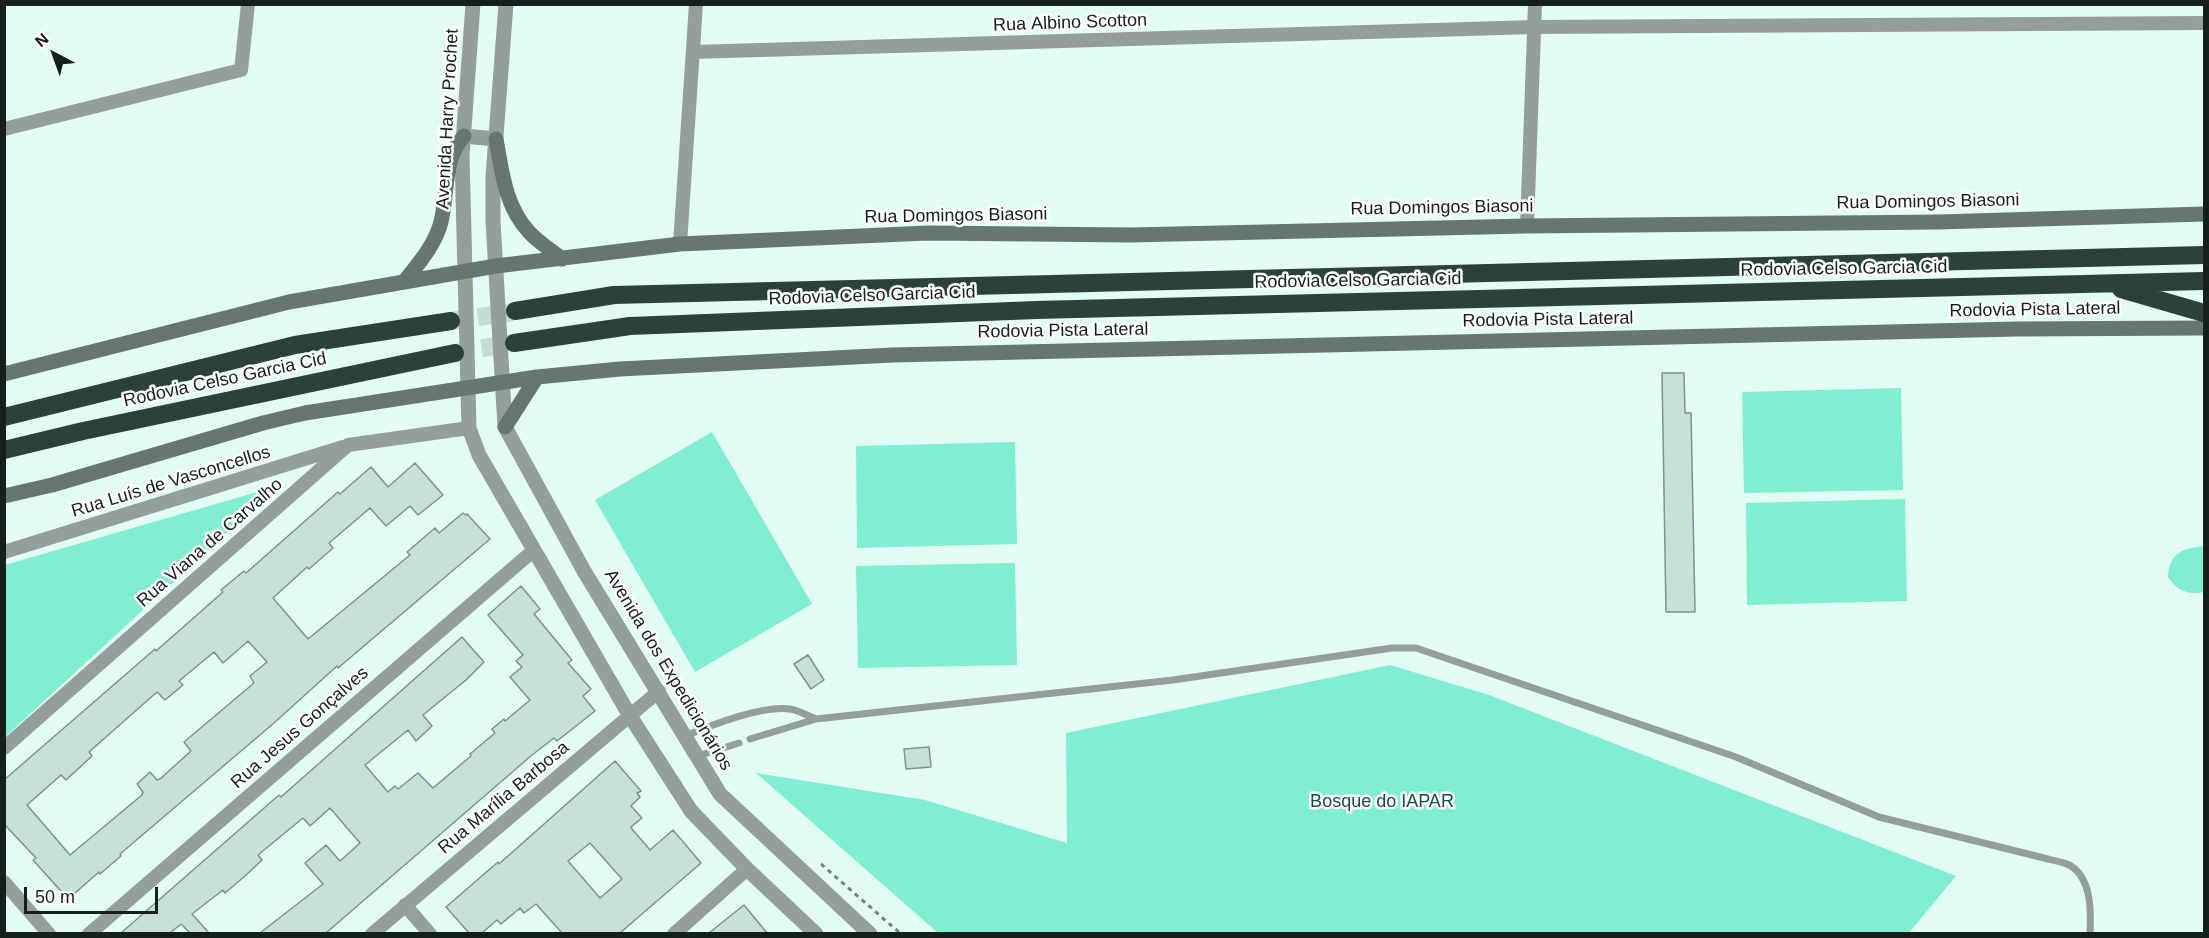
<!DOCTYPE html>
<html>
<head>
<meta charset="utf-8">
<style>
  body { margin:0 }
  #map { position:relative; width:2209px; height:938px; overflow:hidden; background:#e2fdf4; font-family:Helvetica,sans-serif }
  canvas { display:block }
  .frame { position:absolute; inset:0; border:6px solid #151f1c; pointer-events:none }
  .north { position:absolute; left:24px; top:24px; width:60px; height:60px; -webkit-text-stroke:4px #fff; paint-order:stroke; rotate:319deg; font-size:16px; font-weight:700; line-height:24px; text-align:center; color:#151f1c }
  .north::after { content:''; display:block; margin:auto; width:21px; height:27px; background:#151f1c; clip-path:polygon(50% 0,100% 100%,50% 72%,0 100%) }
  .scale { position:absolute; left:24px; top:887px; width:134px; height:27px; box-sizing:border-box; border:3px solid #151f1c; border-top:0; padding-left:8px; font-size:18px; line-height:21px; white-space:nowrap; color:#151f1c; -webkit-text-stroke:4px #fff; paint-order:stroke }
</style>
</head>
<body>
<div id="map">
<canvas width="2209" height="938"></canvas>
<div class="frame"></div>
<div class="north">N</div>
<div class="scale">50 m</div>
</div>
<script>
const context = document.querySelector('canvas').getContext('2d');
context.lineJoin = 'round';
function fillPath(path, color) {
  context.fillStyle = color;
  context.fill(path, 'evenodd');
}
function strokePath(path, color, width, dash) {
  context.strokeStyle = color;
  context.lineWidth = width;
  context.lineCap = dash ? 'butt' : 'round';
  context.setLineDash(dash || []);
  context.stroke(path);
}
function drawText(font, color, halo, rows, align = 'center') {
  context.font = font + ' Helvetica,sans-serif';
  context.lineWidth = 5;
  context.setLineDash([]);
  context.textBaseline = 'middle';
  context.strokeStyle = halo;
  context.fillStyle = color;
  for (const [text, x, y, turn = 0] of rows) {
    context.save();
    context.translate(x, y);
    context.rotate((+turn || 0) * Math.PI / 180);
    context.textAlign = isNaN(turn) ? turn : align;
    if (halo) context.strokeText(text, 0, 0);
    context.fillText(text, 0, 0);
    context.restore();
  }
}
const green = new Path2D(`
  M1901,388L1903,490L1744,493L1742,392Z
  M712,432L812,604L695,672L595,500Z
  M1015,442L1017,544L857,548L856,446Z
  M278,486L5,737V565Z
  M1905,499L1907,601L1747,605L1746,503Z
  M2204,546V592C2187,595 2178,591 2168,577C2170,552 2182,549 2204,546Z
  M1015,563L1017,665L858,668L856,566Z
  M1390,665L1489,695L1956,876L1909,933H938L756,773L925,800L1067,843L1066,733Z`);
const building = new Path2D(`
  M1662,373H1684L1685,413H1691L1695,612H1666Z
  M415,463L443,495L418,515L410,506L386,526L370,508L329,543L333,548L309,569L307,567L273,598L308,639L410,555L407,552L435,528L439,533L463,513L466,515L467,514L490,539L338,668L337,666L274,723L120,854L121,856L100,874L99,872L68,899L33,860L36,858L4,824V780L155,649L156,651L223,592L221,590L244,571L246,573L338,492L340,494L371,467L388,487ZM248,641L267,662L250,676L254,683L184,742L191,751L160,779L157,780L150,772L137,784L143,792L142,795L70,855L27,805L61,775L66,780L92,756L89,752L157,692L165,700L183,685L179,681L214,652L223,663Z
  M521,586L540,609L534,614L572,660L568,663L591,689L583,696L595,711L557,741L554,738L532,755L326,933H260L323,884L305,863L326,845L340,861L360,843L330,808L310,826L303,818L258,855L262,860L245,876L225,893L223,890L192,914L209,933H190L181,924L170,933H121L279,795L281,797L462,637L484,662L466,680L423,715L432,726L416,741L408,730L365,765L388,792L395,786L398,789L418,773L433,788L471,756L470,754L495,733L492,729L504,719L505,721L530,700L510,677L522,667L516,661L523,655L488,615Z
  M808,655L824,680L811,689L794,664Z
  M929,747L931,767L906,769L904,749Z
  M615,761L641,791L637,793L640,797L631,806L642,818L631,827L632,829L650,850L673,830L701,863L620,933H562L536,904L524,913L520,908L501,924L497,920L482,933H469L446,907L498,862L499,864ZM590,843L622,879L600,898L568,861Z
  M744,905L767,933H709Z`);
const motorwayTunnel = new Path2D(`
  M451,321L513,312
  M455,353L514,343`);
const path = new Path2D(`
  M821,864L901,934`);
const service = new Path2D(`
  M685,736C712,725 762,705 790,709C798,710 808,716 816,719
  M750,739L816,719L1173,680L1392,648H1416L1736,757L1879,817L2048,859C2055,861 2065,862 2071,866C2092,880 2091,912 2090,934
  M698,756L739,743`);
const minor = new Path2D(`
  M693,52L1535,27L2204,23
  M4,129L241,70L248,4
  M1527,226L1535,4
  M680,244L696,4
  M4,552L343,447
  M4,748L348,445L469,428
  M4,882L49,934
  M405,905L430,934
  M89,934L534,550
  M372,934L659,691
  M674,934L747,869`);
const tertiary = new Path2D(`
  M473,4L462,156L469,428L479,455L534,550L630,716L691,811L747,869L816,934
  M506,4L493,176V221L505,427L584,571L720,794L870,934
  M464,136L496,139`);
const secondary = new Path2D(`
  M496,139C502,172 505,206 529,232C538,242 551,250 562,259
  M404,282C419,263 435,245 441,222C448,194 443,158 464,136
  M4,374L289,302L496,266L680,244L928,233L1131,235L1527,226L1939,222L2204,214
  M505,427L537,377
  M4,496L52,485L263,423L305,413L537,377L620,369L893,355L2017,329L2204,328`);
const motorway = new Path2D(`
  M2121,289L2204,313
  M515,311L614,295L2204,255
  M514,343L630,326L1036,310L2204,281
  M4,417L295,345L451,321
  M4,450L83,431L455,353`);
const streetNames = [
  ["Rua Albino Scotton",1070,23,-2],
  ["Avenida Harry Prochet",448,119,-87],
  ["Rua Domingos Biasoni",1928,202,-1],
  ["Rua Domingos Biasoni",1442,208,-1],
  ["Rua Domingos Biasoni",956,216,-1],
  ["Rodovia Celso Garcia Cid",1844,269,-1],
  ["Rodovia Celso Garcia Cid",1358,281,-1],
  ["Rodovia Celso Garcia Cid",872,296,-2],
  ["Rodovia Pista Lateral",2035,310,-1],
  ["Rodovia Pista Lateral",1548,320,-1],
  ["Rodovia Pista Lateral",1063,331,-1],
  ["Rodovia Celso Garcia Cid",225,380,-12],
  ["Rua Luís de Vasconcellos",171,482,-17],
  ["Rua Viana de Carvalho",210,543,-41],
  ["Avenida dos Expedicionários",668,670,59],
  ["Rua Jesus Gonçalves",300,728,-41],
  ["Rua Marília Barbosa",504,798,-40]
];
const parkNames = [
  ["Bosque do IAPAR",1382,802]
];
fillPath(green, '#80eed1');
fillPath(building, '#c7e1d9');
strokePath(building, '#7b938b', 1.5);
strokePath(motorwayTunnel, '#c3dcd4', 18, [18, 9]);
strokePath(path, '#73857f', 3, [4.5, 4.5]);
strokePath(service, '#949f9c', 7);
strokePath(minor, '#949f9c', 14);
strokePath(tertiary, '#949f9c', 15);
strokePath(secondary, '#667671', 15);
strokePath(motorway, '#2b413a', 18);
drawText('18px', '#151f1c', '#fff', streetNames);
drawText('18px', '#154d40', '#fff', parkNames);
</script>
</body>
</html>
